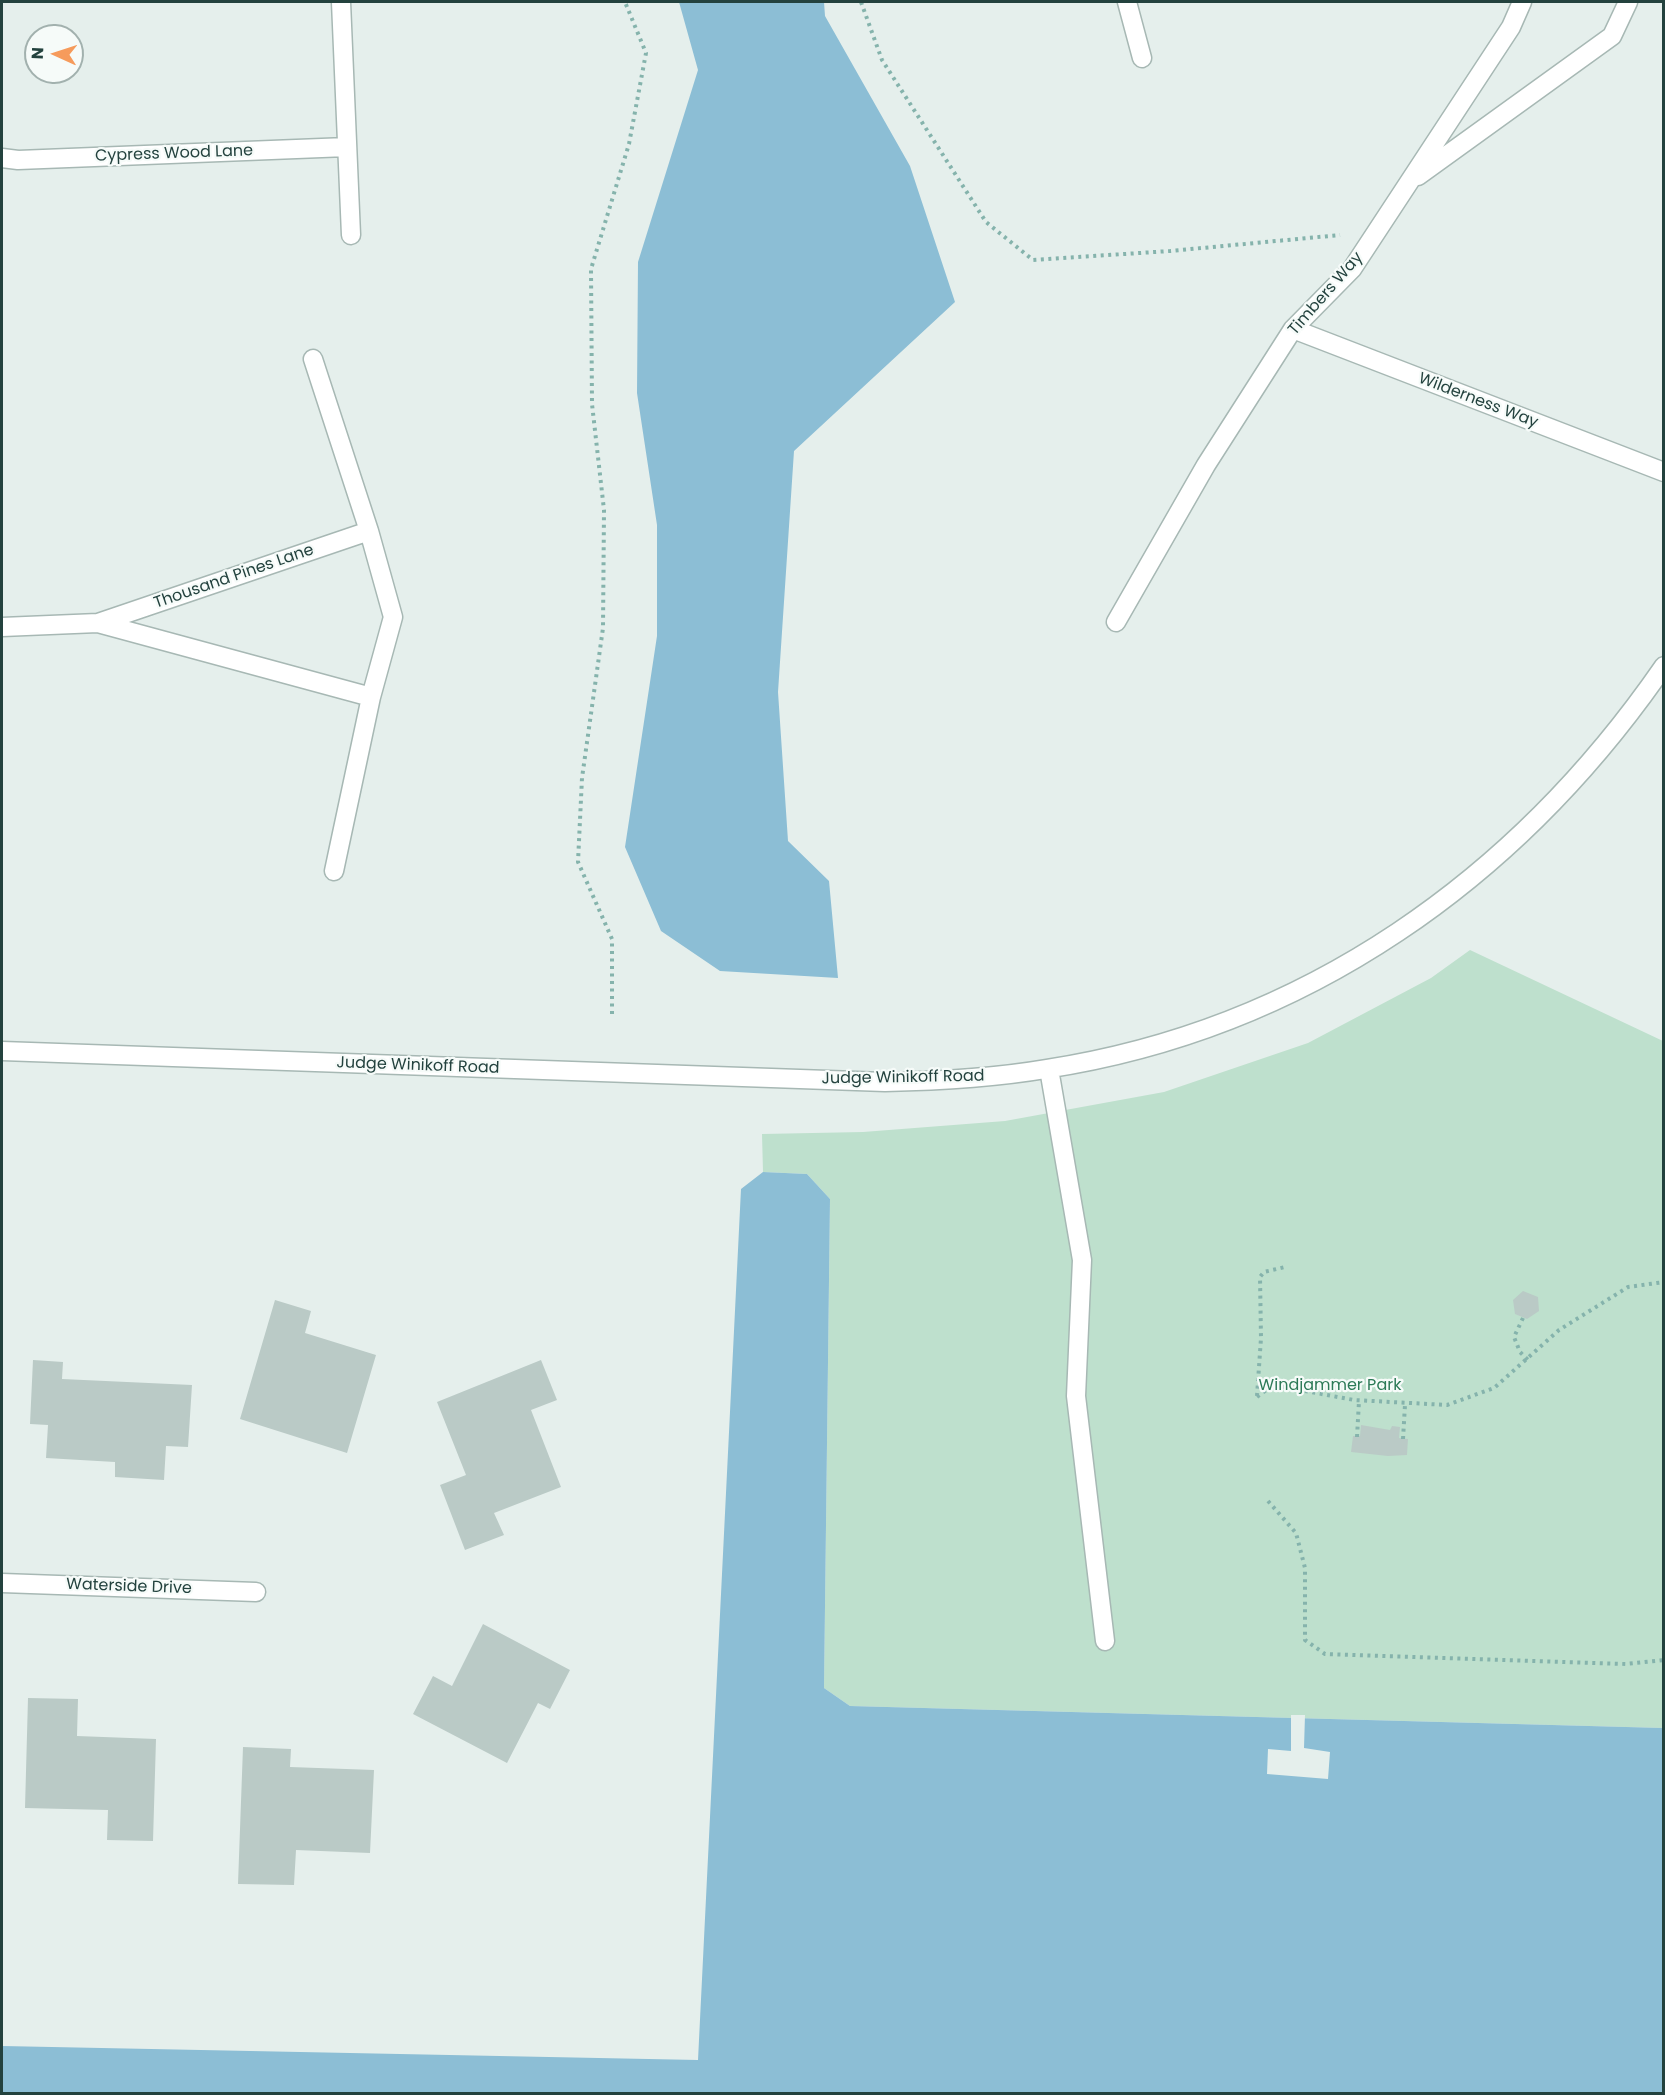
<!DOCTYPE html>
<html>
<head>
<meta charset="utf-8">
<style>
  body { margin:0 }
  #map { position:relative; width:1665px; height:2095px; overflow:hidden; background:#e5efec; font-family:Poppins,sans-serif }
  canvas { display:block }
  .frame { position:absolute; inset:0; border:3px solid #23423e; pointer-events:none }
  .north { position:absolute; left:24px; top:24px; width:60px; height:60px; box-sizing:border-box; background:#f6fbf9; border:2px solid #a2b1ae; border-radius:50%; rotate:273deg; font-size:16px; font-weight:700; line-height:24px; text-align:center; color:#23423e }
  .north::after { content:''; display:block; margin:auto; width:21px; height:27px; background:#f69b5c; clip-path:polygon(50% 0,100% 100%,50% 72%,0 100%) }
</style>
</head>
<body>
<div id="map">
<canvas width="1665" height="2095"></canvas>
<div class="frame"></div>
<div class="north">N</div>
</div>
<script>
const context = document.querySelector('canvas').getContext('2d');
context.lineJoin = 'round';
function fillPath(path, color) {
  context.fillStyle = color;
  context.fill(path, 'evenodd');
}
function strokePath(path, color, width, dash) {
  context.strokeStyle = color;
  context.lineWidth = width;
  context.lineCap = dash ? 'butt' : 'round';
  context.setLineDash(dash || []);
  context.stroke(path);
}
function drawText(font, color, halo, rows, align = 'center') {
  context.font = font + ' Poppins,sans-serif';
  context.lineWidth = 4.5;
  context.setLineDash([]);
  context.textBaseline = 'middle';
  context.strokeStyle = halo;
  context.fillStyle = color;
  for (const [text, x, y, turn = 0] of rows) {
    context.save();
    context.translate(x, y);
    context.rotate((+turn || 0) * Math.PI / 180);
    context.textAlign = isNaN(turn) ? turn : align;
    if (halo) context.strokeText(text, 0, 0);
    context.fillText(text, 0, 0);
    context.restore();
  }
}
const green = new Path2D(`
  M1470,950L1663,1041V1728L850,1706L824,1688L830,1199L807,1174L763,1172L762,1134L863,1132L1005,1121L1164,1092L1308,1043L1431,978Z`);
const water = new Path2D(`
  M679,2H824L825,16L910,166L955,302L794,451L778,692L788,841L829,881L838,978L720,971L661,931L625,847L657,636V525L637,393L638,262L698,70Z
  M763,1172L807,1174L830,1199L824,1688L850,1706L1663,1728V2093L2,2094V2046L698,2060L741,1189Z`);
const pier = new Path2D(`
  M1291,1715H1305L1304,1748L1330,1752L1328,1779L1267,1774L1268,1749L1291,1751Z`);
const building = new Path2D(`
  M1523,1291L1538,1297L1539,1311L1527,1319L1515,1314L1513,1300Z
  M275,1300L311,1311L305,1333L376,1355L347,1453L240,1419Z
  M33,1360L63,1362L62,1379L192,1385L188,1447L166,1446L164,1480L115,1477V1462L46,1458L48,1425L30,1424Z
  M541,1360L557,1400L531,1410L561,1487L494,1513L504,1535L465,1550L440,1485L466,1475L437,1402Z
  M1361,1425L1390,1430L1392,1426L1400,1427L1399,1438L1408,1439L1407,1455L1388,1456L1351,1452L1353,1436H1360Z
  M483,1624L570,1670L550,1709L538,1703L507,1763L413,1714L433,1676L452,1686Z
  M28,1698L78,1699L77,1736L156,1739L153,1841L107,1840L108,1810L25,1808Z
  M243,1747L291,1749L290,1767L374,1770L370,1853L296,1850L294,1885L238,1884Z`);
const path = new Path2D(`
  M861,2L882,60L986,222L1033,260L1170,251L1340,235
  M612,1014V939L578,862L582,778L603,628L604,510L592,404L591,269L629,144L646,53L625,2
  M1523,1318L1514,1337L1520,1352L1528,1360
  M1257,1396L1261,1338L1260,1277L1264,1272L1285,1267
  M1257,1397L1273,1385L1354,1400L1447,1405L1494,1388L1559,1330L1628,1287L1664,1282
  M1357,1437L1359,1401
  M1403,1439L1405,1405
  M1268,1501L1296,1533L1305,1568V1640L1325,1654L1626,1664L1664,1660`);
const minor = new Path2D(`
  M341,2L351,235
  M1127,2L1142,58
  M2,158L18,160L347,147
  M1418,176L1612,36L1628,2
  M1293,329L1664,472
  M313,359L369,531L393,617L371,697L334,871
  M369,531L98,623L371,697
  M1116,622L1206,465L1293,329L1352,269L1511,27L1522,2
  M2,627L98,623
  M2,1051L885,1082C939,1081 993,1078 1046,1069C1306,1029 1517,879 1664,666
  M1049,1069L1082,1260L1076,1396L1105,1641
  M2,1583L256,1592`);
const streetNames = [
  ["Cypress Wood Lane",174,154,-2],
  ["Timbers Way",1326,294,-49],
  ["Wilderness Way",1478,401,21],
  ["Thousand Pines Lane",234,577,-19],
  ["Judge Winikoff Road",418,1066,2],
  ["Judge Winikoff Road",903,1078,-1],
  ["Waterside Drive",129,1587,2]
];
const parkNames = [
  ["Windjammer Park",1330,1386]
];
fillPath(green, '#bee0cd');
fillPath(water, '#8cbed5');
fillPath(pier, '#e5efec');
fillPath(building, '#bacac6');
strokePath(minor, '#a7b8b4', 21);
strokePath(path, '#85b3ac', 4, [3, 4.5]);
strokePath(minor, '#fff', 18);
drawText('16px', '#23423e', '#f6fbf9', streetNames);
drawText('16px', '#2c7a57', '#f6fbf9', parkNames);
</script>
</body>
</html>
